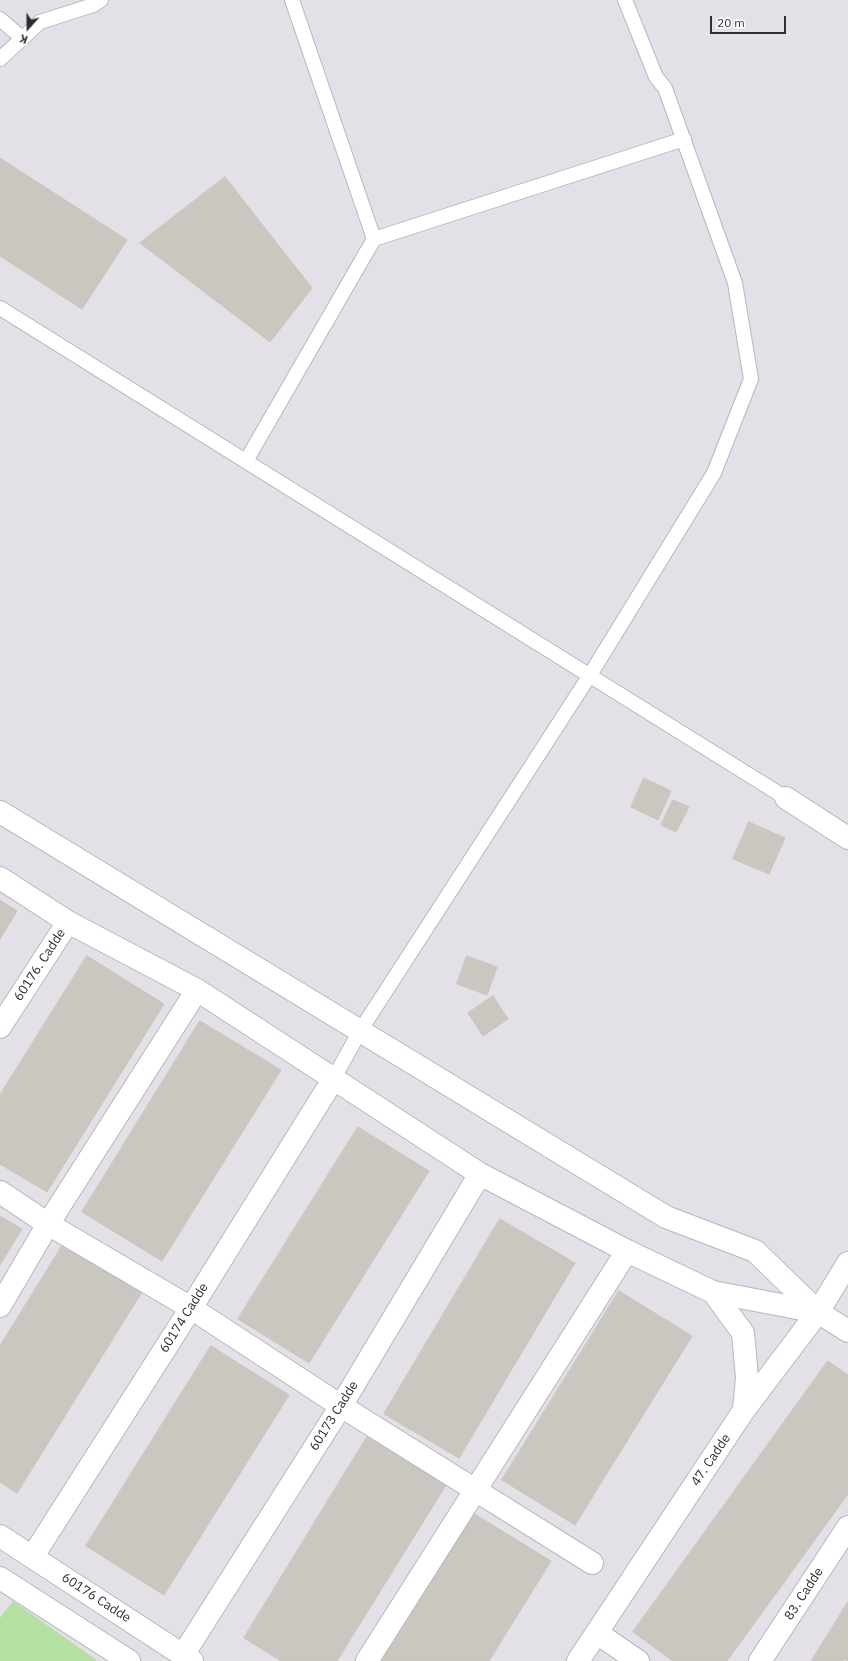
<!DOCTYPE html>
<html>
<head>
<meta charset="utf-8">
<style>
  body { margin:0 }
  #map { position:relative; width:848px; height:1661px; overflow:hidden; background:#eee9e2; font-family:"IBM Plex Sans",sans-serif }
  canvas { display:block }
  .north { position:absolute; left:8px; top:8px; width:40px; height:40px; -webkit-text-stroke:3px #fff; paint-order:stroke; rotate:201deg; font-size:11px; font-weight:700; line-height:16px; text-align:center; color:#2e2e2e }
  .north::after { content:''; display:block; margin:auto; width:14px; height:18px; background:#2e2e2e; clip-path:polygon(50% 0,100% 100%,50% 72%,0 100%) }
  .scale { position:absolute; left:710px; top:16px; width:76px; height:18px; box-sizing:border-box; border:2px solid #2e2e2e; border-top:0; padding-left:5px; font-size:12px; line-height:14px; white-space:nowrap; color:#2e2e2e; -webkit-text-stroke:3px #fff; paint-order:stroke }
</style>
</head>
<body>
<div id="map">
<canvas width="848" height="1661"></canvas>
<div class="north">K</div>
<div class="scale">20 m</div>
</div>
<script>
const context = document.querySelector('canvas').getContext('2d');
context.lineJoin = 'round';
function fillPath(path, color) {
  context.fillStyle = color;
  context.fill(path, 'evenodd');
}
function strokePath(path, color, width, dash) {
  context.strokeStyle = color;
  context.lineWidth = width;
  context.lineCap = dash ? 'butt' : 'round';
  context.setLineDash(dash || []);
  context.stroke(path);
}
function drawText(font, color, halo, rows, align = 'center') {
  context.font = font + ' "IBM Plex Sans",sans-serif';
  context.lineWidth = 3;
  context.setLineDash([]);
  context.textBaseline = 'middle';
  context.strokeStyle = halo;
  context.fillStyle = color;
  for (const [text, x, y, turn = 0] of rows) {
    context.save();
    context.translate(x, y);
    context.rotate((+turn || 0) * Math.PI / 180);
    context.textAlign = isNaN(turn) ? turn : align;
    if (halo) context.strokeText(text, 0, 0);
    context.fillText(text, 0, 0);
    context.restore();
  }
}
const industrial = new Path2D(`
  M0,0H848V1661H0Z`);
const green = new Path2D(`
  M13,1601L98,1661H0V1618Z`);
const building = new Path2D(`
  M0,158L127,240L82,309L0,256Z
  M225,177L312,288L270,342L140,243Z
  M644,778L671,791L658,820L631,807Z
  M673,800L689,807L676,832L661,825Z
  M749,822L785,838L769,874L733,859Z
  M0,900L17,911L0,939Z
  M87,956L164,1004L47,1192L0,1164V1095Z
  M467,956L497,967L487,995L457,984Z
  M493,996L508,1019L483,1036L468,1013Z
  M200,1021L281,1070L162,1261L82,1212Z
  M358,1127L429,1171L309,1363L238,1319Z
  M0,1216L22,1229L0,1265Z
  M500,1219L575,1263L459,1458L384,1414Z
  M64,1243L142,1292L17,1493L0,1482V1346Z
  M619,1291L692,1336L575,1525L502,1480Z
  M211,1346L289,1395L164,1595L86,1546Z
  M828,1361L848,1375V1494L727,1661H673L633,1632Z
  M367,1437L446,1485L337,1661H281L244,1638Z
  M473,1513L551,1561L489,1661H382Z
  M848,1602V1661L844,1659L843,1661H814L812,1660Z`);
const service = new Path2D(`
  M292,0L374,239
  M0,19L22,38
  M0,59L40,22L93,5L101,0
  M0,308L786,798
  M246,461L374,239L684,139
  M334,1078L360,1031L590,675L714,473L751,379L735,283L665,88L656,77L625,0`);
const minor = new Path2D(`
  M786,798L848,838
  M0,812L666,1217L755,1251L818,1312L848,1331
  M0,878L68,922L197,990L480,1174L627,1251L713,1292L818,1312
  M0,1027L68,922
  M0,1192L48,1224L191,1308L341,1406L592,1563
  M713,1292L743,1333L747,1378L744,1410
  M0,1306L48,1224L197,990
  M33,1556L191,1308L334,1078
  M597,1633L638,1661
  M183,1655L341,1406L480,1174
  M367,1661L627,1251
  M760,1661L848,1527`);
const tertiary = new Path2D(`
  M0,1536L192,1661
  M0,1578L129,1661
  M578,1661L744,1410L818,1312L848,1263`);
const streetNames = [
  ["60176. Cadde",40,965,-57],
  ["60174 Cadde",184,1318,-58],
  ["60173 Cadde",334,1416,-58],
  ["47. Cadde",711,1460,-56],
  ["83. Cadde",804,1594,-57],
  ["60176 Cadde",96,1598,33]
];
fillPath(industrial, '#e3e1e7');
fillPath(green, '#b4e0a3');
fillPath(building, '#cac7c0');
strokePath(building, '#cac5bb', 1);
strokePath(service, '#b5b7c0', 16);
strokePath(minor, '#b5b7c0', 24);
strokePath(tertiary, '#b5b7c0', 24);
strokePath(service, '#fff', 14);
strokePath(minor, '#fff', 22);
strokePath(tertiary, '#fff', 22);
drawText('13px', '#2e2e2e', '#fff', streetNames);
</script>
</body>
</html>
